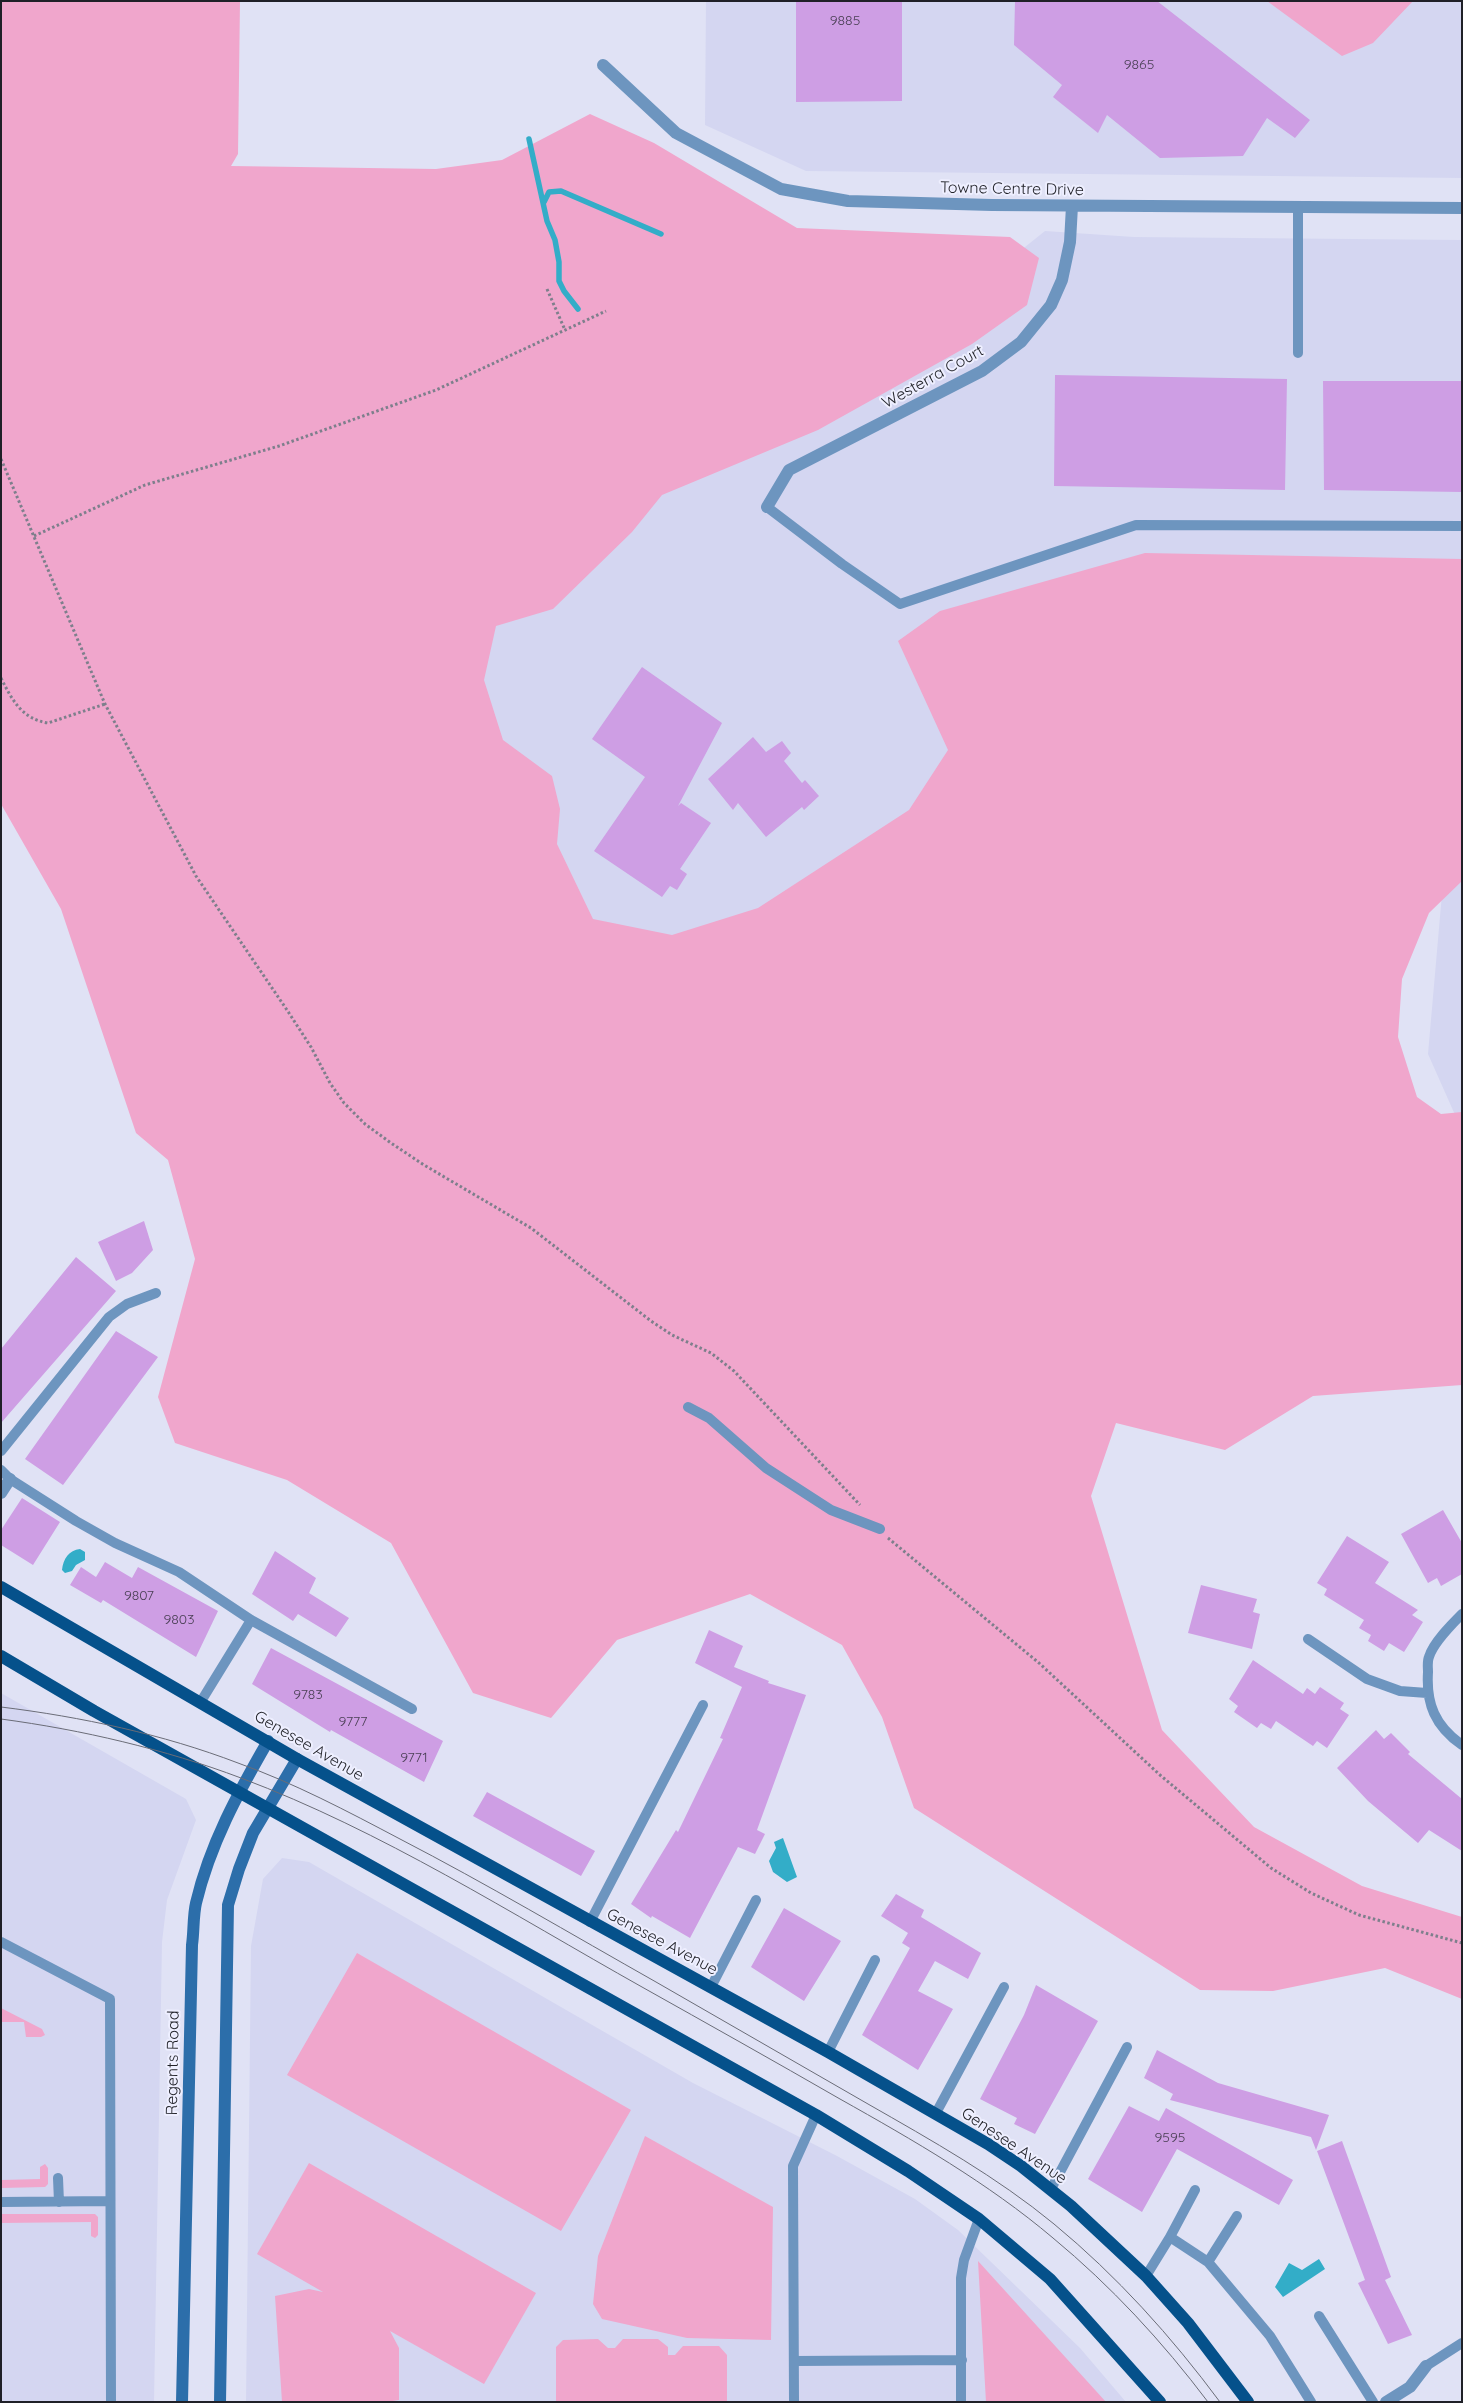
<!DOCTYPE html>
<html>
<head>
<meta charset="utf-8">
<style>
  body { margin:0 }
  #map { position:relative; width:1463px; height:2403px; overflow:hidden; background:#e0e2f5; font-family:Quicksand,sans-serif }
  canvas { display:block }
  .frame { position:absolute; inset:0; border:2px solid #1f2027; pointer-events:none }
</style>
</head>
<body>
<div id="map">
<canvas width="1463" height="2403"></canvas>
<div class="frame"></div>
</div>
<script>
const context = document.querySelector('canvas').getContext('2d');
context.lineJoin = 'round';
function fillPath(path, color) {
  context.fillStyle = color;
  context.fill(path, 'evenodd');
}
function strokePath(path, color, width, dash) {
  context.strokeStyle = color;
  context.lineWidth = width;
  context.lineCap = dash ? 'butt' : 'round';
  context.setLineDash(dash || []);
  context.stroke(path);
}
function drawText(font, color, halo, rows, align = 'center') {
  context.font = font + ' Quicksand,sans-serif';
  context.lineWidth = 4;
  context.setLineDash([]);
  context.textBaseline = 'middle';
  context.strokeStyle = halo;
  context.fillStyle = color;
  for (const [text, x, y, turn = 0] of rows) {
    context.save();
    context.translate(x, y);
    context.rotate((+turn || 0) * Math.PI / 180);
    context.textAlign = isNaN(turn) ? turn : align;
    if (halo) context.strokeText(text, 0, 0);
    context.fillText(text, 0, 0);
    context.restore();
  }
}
const built = new Path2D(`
  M706,1H1462V178L806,171L705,125Z
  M1045,231L1134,237L1462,240V611L976,785L895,891L581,980L457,618L970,291Z
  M1462,805V1126H1460L1428,1054L1446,848Z
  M1,1693L186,1799L196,1820L167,1900L162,1942L154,2402H1Z
  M282,1858L309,1862L693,2083L837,2156L915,2199L958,2230L1080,2348L1126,2402H246L251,1946L263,1879Z`);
const green = new Path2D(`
  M1,1H240L238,154L231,166L436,169L502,160L590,114L654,143L797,228L1010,237L1039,258L1027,305L972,344L818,430L662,495L632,532L553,609L496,626L484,680L503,740L552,776L560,809L557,844L593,919L672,935L758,908L909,810L948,750L898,641L940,611L1145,553L1462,559V881L1429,913L1402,979L1398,1037L1417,1097L1441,1114L1462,1112V1385L1313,1396L1225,1450L1116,1423L1091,1496L1162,1730L1254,1827L1362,1886L1462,1917V1999L1385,1968L1273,1991L1200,1990L914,1808L882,1717L842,1645L750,1594L617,1640L551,1718L473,1693L391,1543L287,1480L175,1443L158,1397L195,1259L168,1160L136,1133L61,909L1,804Z
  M1267,1H1413L1373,43L1342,56Z
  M357,1953L631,2110L561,2231L287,2075Z
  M1,2008L42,2029L45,2035L41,2037H26L24,2022H1Z
  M645,2136L773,2207L771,2340L687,2338L602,2319L593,2304L598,2256Z
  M309,2163L536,2293L484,2384L390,2331L399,2348V2400L386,2402H282L275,2296L309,2289L323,2292L257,2254Z
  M45,2164L48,2168V2184L45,2187L1,2188V2180L40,2179V2167Z
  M1,2214H95L98,2217V2235L95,2238L91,2236V2222L1,2223Z
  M978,2261L1106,2402H986Z
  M598,2339L608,2348H615L623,2339H658L668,2347V2355H675L683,2346H719L727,2355V2402H556V2347L563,2340Z`);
const water = new Path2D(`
  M80,1549L85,1552V1560L76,1565L72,1571L65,1573L62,1570C63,1559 69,1550 80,1549Z
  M783,1838L797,1877L787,1882L773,1872L769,1861L776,1848L774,1842Z
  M1319,2259L1325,2269L1283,2297L1275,2287L1289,2263L1302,2270Z`);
const stream = new Path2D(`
  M529,139L547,221L555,240L559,262V281L564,291L578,309
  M544,202L549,192L561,191L661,234`);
const building = new Path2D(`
  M796,1H902V101L796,102Z
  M1015,1H1157L1310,120L1295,138L1267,118L1243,156L1160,158L1107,115L1098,133L1053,97L1062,85L1014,45Z
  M1055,375L1287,379L1285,490L1054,486Z
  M1323,381H1462V492L1324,490Z
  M642,667L722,723L678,806L681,803L711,823L680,869L687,874L677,890L670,886L662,897L594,851L645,777L592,739Z
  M753,737L766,752L782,741L791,753L784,761L802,783L805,780L819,796L804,810L802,807L766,837L738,803L733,810L708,779Z
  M144,1221L153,1250L132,1273L116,1281L98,1242Z
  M76,1257L116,1291L1,1423V1349Z
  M116,1331L158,1357L63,1485L25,1459Z
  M22,1498L60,1522L33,1565L1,1545V1530Z
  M1443,1510L1462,1543V1574L1441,1586L1437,1578L1428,1583L1401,1534Z
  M1347,1536L1389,1562L1375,1583L1418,1610L1412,1615L1423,1622L1404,1652L1389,1643L1384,1651L1368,1641L1371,1635L1359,1628L1364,1620L1324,1595L1327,1589L1317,1583Z
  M275,1551L316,1578L309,1593L349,1618L336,1637L298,1614L293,1621L252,1594Z
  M105,1562L132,1578L138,1567L218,1611L196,1657L103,1600L101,1603L70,1585L81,1567L96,1577Z
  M1201,1585L1257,1599L1253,1612L1260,1614L1252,1649L1188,1633Z
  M709,1630L743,1646L734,1667L769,1681L768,1683L806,1695L757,1830L765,1834L755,1854L738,1847L690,1938L652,1916L651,1918L631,1904L676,1830L678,1832L723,1739L720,1738L742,1687L695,1663Z
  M271,1648L443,1741L424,1782L331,1730L330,1732L252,1684Z
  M1253,1660L1303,1694L1307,1688L1315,1694L1320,1687L1344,1703L1340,1709L1349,1715L1327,1748L1317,1741L1313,1746L1276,1721L1271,1729L1261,1723L1257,1728L1234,1712L1238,1706L1229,1699Z
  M1376,1730L1384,1739L1391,1733L1410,1752L1408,1754L1462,1799V1851L1429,1830L1418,1843L1368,1801L1337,1768Z
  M487,1792L595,1851L581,1876L473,1816Z
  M896,1894L924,1910L921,1917L981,1953L968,1979L935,1961L918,1991L953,2009L918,2070L862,2035L910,1948L902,1943L908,1933L881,1916Z
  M784,1908L841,1941L804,2001L751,1967Z
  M1036,1985L1098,2021L1035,2134L1014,2124L1017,2118L980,2099L1024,2015Z
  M1157,2050L1218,2083L1329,2115L1316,2150L1311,2137L1170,2100L1173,2094L1144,2078Z
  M1129,2106L1159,2121L1166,2108L1293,2180L1279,2205L1177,2149L1142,2212L1088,2179Z
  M1342,2141L1391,2277L1385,2280L1412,2335L1388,2344L1358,2283L1365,2280L1317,2151Z`);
const path = new Path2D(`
  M547,289L565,330
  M1,459L105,704L196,876L287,1010L311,1047L330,1083L344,1103L365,1124L391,1143L424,1165L531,1228L651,1321L672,1335L711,1353L734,1371L860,1505
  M34,536L145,485L279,446L436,390L606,311
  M1,678C12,700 22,719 48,723L105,704
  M888,1538L1039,1663L1160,1775L1271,1868L1311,1893L1359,1915L1462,1943`);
const service = new Path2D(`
  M1298,207V353
  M767,507L842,564L900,604L1136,525L1462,526
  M688,1407L709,1418L766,1468L831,1510L880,1529
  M1,1451L109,1317L127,1304L156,1293
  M1,1470L10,1479L76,1521L115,1543L179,1572L251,1620L412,1709
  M1462,1614C1452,1624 1433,1643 1429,1657C1427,1661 1428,1668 1428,1672C1426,1704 1435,1726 1462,1745
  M1308,1639L1367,1679L1400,1691L1427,1693
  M200,1703L251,1620
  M590,1922L703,1705
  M1,1942L110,1999L111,2402
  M711,1987L756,1900
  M828,2052L875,1960
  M936,2113L1004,1987
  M58,2178L59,2202
  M1051,2189L1127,2047
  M1,2202L110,2201
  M1170,2237L1195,2190
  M1208,2262L1237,2216
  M1146,2276L1170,2237L1208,2262L1270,2336L1311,2402
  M1319,2316L1373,2402
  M794,2361L962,2360
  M1426,2366L1462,2343
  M794,2402L793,2166L816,2115
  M961,2402V2278L964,2260L979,2219`);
const minor = new Path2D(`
  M603,65L676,133L781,189L848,201L992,205L1462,208
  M767,507L789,470L982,371L1021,342L1051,305L1062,280L1070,242L1072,206
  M1,1493L10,1479
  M1386,2402L1410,2387L1426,2366`);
const secondary = new Path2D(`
  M182,2402L192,1945C194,1931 193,1916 196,1903C210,1844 238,1793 268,1741
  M220,2402L228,1905L239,1869L253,1833L297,1759`);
const primary = new Path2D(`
  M1,1587L297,1759L828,2052L988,2144L1021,2166L1071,2206L1146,2276L1188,2323L1248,2402
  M1,1656L94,1711L816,2115L908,2171L979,2219L1050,2279L1160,2402`);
const tram = new Path2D(`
  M1,1707C82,1717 162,1734 238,1763C294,1783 347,1811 400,1839C487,1884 571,1934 656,1982C727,2023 797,2063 868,2104C931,2140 997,2177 1054,2224C1117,2276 1171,2336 1220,2402
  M1,1719C83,1730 164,1749 241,1778C382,1831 512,1914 642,1987C708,2024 774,2061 840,2099C913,2140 988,2183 1053,2238C1111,2286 1162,2341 1208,2402`);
const numberNames = [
  ["9885",845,21],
  ["9865",1139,65],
  ["9807",139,1596],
  ["9803",179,1620],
  ["9783",308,1695],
  ["9777",353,1722],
  ["9771",414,1758],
  ["9595",1170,2138]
];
const streetNames = [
  ["Towne Centre Drive",1012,189,1],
  ["Westerra Court",933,377,-29],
  ["Genesee Avenue",309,1746,30],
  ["Genesee Avenue",662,1942,28],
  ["Regents Road",173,2063,-89],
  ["Genesee Avenue",1014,2146,34]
];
fillPath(built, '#d4d6f1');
fillPath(green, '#f0a6cc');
fillPath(water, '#33adc8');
strokePath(stream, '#33adc8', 5.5);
fillPath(building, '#ce9ee4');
strokePath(path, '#7e7f8c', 3, [2.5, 2.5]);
strokePath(service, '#6d95bf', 10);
strokePath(minor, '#6d95bf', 12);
strokePath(secondary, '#2c6eaa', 12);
strokePath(primary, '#05518b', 12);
strokePath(tram, '#6a6c77', 1);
drawText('14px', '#4b4056', null, numberNames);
drawText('16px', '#1f2027', '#eeefff', streetNames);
</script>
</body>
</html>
